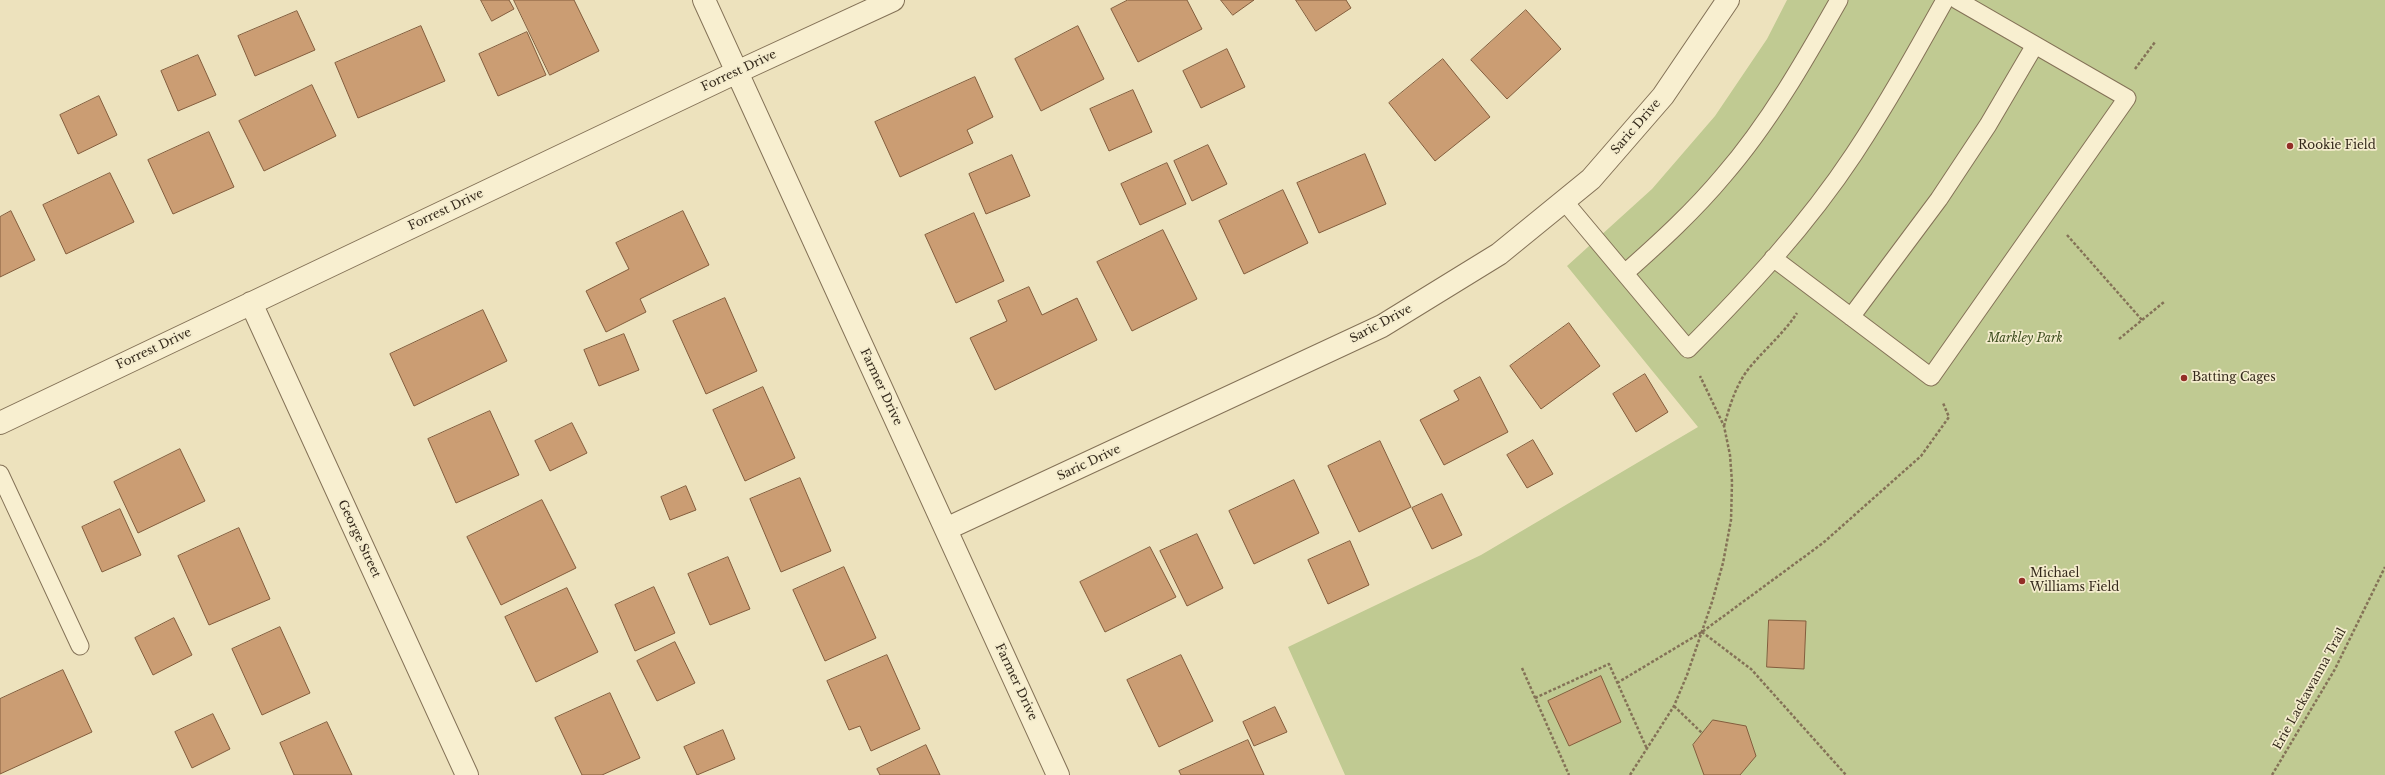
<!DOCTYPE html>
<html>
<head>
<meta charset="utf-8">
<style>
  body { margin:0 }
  canvas { display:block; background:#ede2bd }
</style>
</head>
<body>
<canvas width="2385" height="775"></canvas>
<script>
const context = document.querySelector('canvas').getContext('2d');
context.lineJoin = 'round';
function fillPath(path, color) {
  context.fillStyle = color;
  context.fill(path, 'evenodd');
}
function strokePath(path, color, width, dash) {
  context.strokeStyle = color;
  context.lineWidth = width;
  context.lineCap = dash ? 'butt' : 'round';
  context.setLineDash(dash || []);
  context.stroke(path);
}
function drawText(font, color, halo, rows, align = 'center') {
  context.font = font + ' "Libre Baskerville",serif';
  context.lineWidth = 3.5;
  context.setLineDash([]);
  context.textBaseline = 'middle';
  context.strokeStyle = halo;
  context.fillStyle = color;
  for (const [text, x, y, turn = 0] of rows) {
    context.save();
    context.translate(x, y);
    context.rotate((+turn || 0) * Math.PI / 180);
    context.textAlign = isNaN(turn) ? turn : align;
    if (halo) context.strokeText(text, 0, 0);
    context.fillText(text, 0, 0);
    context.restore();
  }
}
const green = new Path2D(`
  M1787,0H2385V775H1345L1288,647L1481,555L1698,427L1567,266L1652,189L1715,116L1767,39Z`);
const building = new Path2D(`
  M481,0H509L514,9L492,21Z
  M514,0H574L599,51L550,75Z
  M1128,0H1187L1202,29L1138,62L1111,9Z
  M1221,0H1254L1233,15Z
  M1296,0H1346L1351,8L1316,31Z
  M1526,10L1561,49L1507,99L1471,60Z
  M297,11L315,50L255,76L238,36Z
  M421,26L445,81L358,118L335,63Z
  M1078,26L1104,79L1041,111L1015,59Z
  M527,32L546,75L498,96L479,54Z
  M1227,49L1245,87L1201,108L1183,71Z
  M198,55L216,95L178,111L161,71Z
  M1443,59L1490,117L1435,161L1389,103Z
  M975,77L993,117L967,130L973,143L900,177L875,122Z
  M312,85L336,136L264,171L239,121Z
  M1133,90L1152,132L1109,151L1090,109Z
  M99,96L117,135L78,154L60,115Z
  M209,132L234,187L173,214L148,160Z
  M1208,145L1227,184L1192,201L1174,161Z
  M1365,154L1386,204L1319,233L1297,183Z
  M1012,155L1030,196L986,214L969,174Z
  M1167,163L1186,204L1140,225L1121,184Z
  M110,173L134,222L66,254L43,205Z
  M1283,190L1308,243L1244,274L1219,221Z
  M11,211L35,260L0,277V217Z
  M683,211L709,265L640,299L646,312L606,332L586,291L629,269L616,243Z
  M974,213L1004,281L956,303L925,235Z
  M1163,230L1197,299L1132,331L1097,262Z
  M1029,287L1042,315L1077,298L1097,340L995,390L970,338L1007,321L998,301Z
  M725,298L757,371L706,394L673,321Z
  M483,310L507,361L414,406L390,354Z
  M1569,323L1600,366L1541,409L1510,366Z
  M624,334L639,370L599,386L584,350Z
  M1645,374L1668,412L1636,432L1613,394Z
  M1480,377L1508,432L1444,465L1420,420L1459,400L1454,391Z
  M763,387L795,458L745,481L713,410Z
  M490,411L519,475L456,503L428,439Z
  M572,423L587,453L550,471L535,441Z
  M1533,440L1553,474L1527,488L1507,455Z
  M1380,441L1411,507L1359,532L1328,466Z
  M180,449L205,501L138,533L114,482Z
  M800,478L831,551L781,572L750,499Z
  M1294,480L1319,533L1254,564L1229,511Z
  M686,486L696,510L670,520L661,497Z
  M1442,494L1462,535L1432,549L1412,508Z
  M542,500L576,568L501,605L467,537Z
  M120,509L141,555L102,572L82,527Z
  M239,528L270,599L209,625L178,556Z
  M1197,534L1223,588L1187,606L1160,551Z
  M1350,541L1369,585L1328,604L1308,560Z
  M1150,547L1176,597L1105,632L1080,582Z
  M728,557L750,609L710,625L688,574Z
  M844,567L876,638L825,661L793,590Z
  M654,587L675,633L635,651L615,605Z
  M567,588L598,652L536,682L505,617Z
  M174,618L192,655L153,675L135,638Z
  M1769,620L1806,621L1804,669L1767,667Z
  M280,627L310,693L262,715L232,649Z
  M675,642L695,683L657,701L637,661Z
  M887,655L920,729L871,751L860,726L849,730L827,681Z
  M1181,655L1213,721L1159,747L1127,680Z
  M63,670L92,732L0,774V699Z
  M1601,676L1621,722L1569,746L1548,701Z
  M610,693L640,758L602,775H582L555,718Z
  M1275,707L1287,732L1254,746L1243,722Z
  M213,714L230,749L192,768L175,732Z
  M1713,720L1746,726L1756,756L1740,775H1704L1693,745Z
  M327,722L352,775H294L280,743Z
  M723,730L735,759L697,775L684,747Z
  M1248,740L1264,775H1181L1179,771Z
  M926,745L940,775H880L877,769Z`);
const path = new Path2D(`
  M2135,69L2155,42
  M2067,235L2142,320
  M2119,339L2164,302
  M1724,426C1730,405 1736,384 1750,367C1766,348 1784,333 1797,313
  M1702,632L1751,669L1846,775
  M1522,668L1569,775
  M1617,683L1702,632L1823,543L1921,456L1949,417L1943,403
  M1535,698L1609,664L1647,749
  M1674,706L1702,733
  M1630,775L1674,706L1687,675L1712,602L1723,563L1731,520L1732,482L1730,455L1724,426L1700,376
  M2272,775L2335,669L2385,567`);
const service = new Path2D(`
  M1564,201L1688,349C1748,289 1807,225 1854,154C1887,104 1916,52 1945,0
  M1773,258L1931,377L2127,98L1957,0
  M1625,273C1660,242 1694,211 1724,175C1769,123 1805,60 1839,0
  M1851,317L1939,199L1988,125L2035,45
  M0,474L80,646`);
const minor = new Path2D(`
  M704,0L1058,775
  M251,303L467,775
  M0,423L737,72L893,0
  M946,529L1382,326L1499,254L1591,179L1663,96L1728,0`);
const markers = [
  [2290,146,4,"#932e27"],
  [2184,378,4,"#932e27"],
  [2022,581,4,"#932e27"]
];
const streetNames = [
  ["Forrest Drive",739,71,-25],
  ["Saric Drive",1636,127,-49],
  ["Forrest Drive",446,210,-25],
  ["Saric Drive",1381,324,-28],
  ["Forrest Drive",154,349,-25],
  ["Farmer Drive",881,387,65],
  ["Saric Drive",1089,463,-25],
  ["George Street",359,539,65],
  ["Farmer Drive",1016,682,65],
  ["Erie Lackawanna Trail",2310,689,-61]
];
const poiNames = [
  ["Rookie Field",2298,146],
  ["Batting Cages",2192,378],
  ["Michael",2030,574],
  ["Williams Field",2030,588]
];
const parkNames = [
  ["Markley Park",2025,339]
];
fillPath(green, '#c0ca92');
fillPath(building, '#cb9d73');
strokePath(building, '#835d3d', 1);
strokePath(service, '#847257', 19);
strokePath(minor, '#847257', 24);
strokePath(path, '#847257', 2.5, [3, 2]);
strokePath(service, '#f8efd0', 17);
strokePath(minor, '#f8efd0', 22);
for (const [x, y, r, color] of markers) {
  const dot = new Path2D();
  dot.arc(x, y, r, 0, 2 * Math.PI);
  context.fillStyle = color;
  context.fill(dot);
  strokePath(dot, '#f4eccd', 1.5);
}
drawText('12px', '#34291b', '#f4eccd', streetNames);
drawText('12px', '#34291b', '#f4eccd', poiNames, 'left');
drawText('italic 12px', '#415022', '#f4eccd', parkNames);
</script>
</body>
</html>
